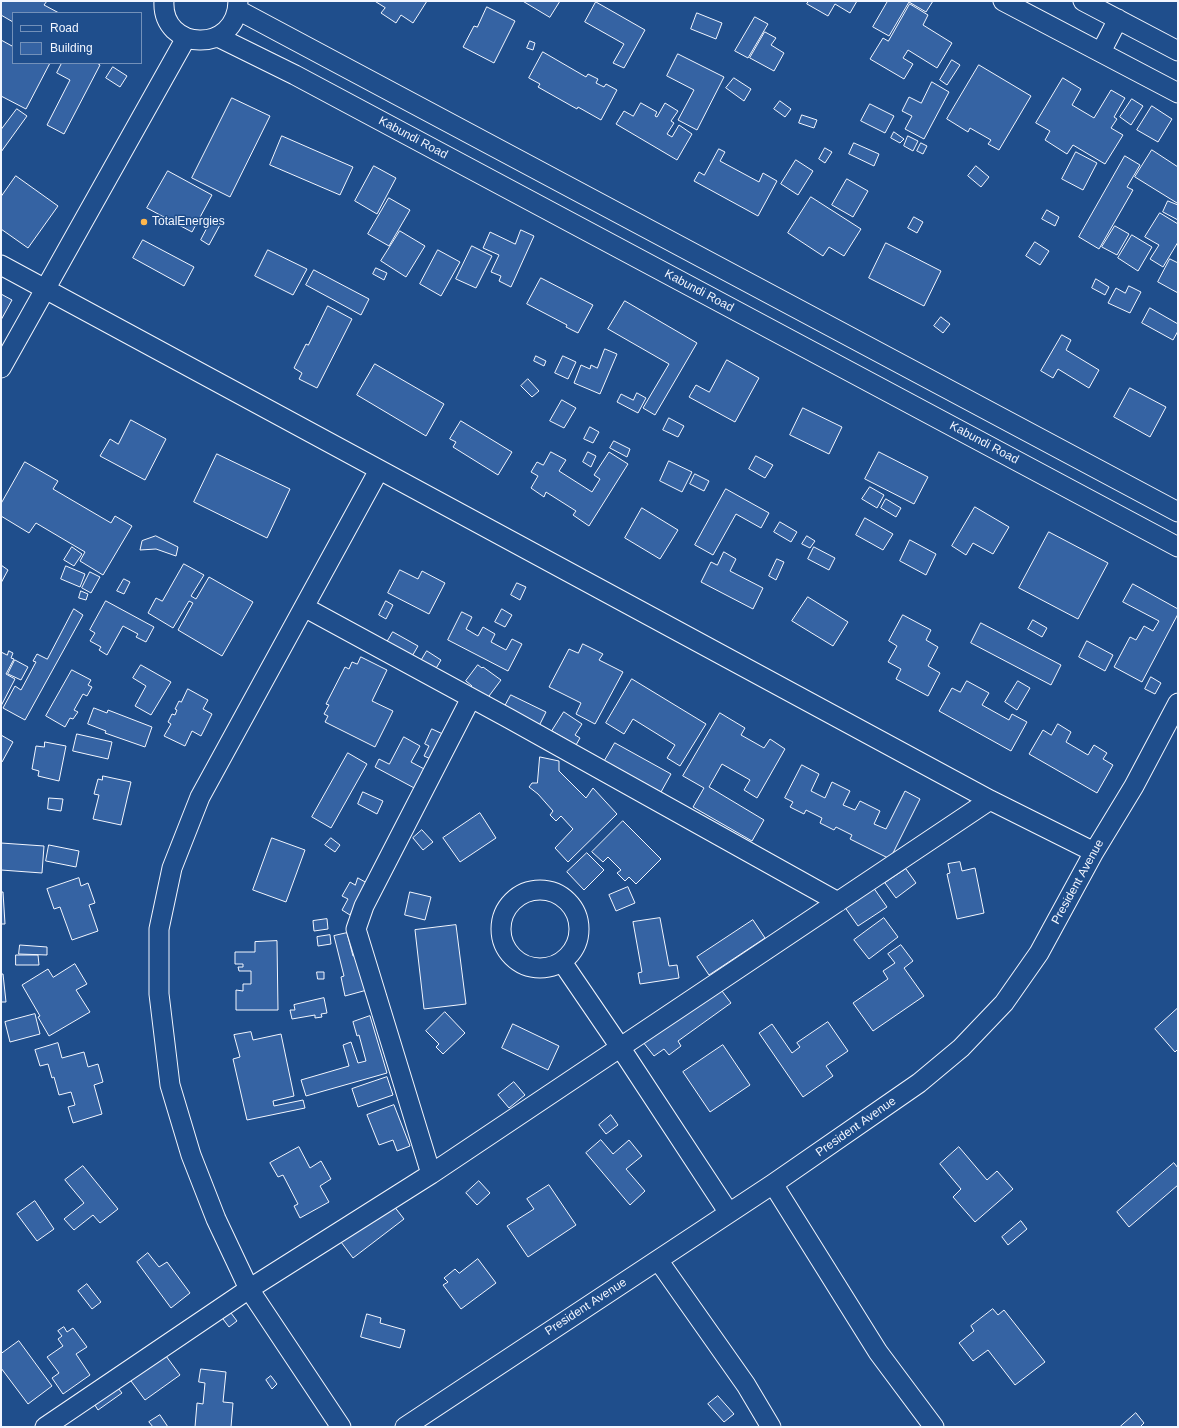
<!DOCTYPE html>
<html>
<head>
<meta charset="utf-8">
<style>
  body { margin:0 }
  #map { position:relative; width:1179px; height:1428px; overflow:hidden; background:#1f4e8c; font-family:Helvetica,sans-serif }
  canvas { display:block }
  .frame { position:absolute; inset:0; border:2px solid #f2f6ff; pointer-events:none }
  .legend { position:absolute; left:12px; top:12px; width:130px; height:52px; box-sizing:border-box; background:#1f4e8c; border:1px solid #7391ba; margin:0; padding:5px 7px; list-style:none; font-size:12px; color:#f2f6ff }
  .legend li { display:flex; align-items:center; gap:8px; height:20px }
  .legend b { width:20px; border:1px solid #7391ba }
</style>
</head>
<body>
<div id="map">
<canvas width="1179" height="1428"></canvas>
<div class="frame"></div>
<ul class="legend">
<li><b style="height:5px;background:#1f4e8c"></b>Road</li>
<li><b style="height:11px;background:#3563a3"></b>Building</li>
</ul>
</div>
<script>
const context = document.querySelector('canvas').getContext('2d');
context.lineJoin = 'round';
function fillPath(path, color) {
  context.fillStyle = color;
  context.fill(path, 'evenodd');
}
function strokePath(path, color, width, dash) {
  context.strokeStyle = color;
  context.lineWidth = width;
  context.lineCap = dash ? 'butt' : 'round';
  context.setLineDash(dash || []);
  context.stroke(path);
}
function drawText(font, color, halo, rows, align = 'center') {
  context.font = font + ' Helvetica,sans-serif';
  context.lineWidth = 3;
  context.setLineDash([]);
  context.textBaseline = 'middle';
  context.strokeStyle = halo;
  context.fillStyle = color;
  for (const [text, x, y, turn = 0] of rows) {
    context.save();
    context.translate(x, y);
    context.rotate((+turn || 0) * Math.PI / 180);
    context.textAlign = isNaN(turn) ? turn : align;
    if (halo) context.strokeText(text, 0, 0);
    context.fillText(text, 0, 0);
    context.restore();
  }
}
const building = new Path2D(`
  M1,1H47L44,5L59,13H13V22L1,15Z
  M375,1H427L413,23L401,15L396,23L381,13L385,8Z
  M523,1H560L550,17Z
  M809,1H857L850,13L835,4L828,16L807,4Z
  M888,1H933L926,12L909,2L889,36L873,27Z
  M596,2L645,30L624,68L613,63L624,44L585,22Z
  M910,4L928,15L923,25L952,43L937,68L908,50L903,58L913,64L904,79L870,59L883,38L888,41Z
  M487,7L515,21L494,63L463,47L474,26L477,27Z
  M697,13L722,23L716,39L691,29Z
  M755,17L768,24L748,58L735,51Z
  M765,32L776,38L771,45L784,53L774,71L750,58Z
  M1,40L12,46L13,44V63H50L26,109L1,96Z
  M530,41L535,43L533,50L527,48Z
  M543,52L586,77L588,74L598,79L596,83L604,87L606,84L617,90L601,120L578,107L577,109L538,87L540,84L529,78Z
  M678,54L724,77L697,130L678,120L694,90L667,76Z
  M952,60L960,65L947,85L940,80Z
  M62,63H97L100,65L64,134L47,125L70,80L57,73Z
  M979,65L1031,96L999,150L988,144L991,140L970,128L968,132L947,119Z
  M113,67L127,76L120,87L106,78Z
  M734,78L751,89L744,101L726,88Z
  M1063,78L1081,89L1072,105L1094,118L1111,90L1125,98L1114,117L1117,119L1111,128L1123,135L1105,164L1073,145L1067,154L1045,140L1050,131L1036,123Z
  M932,82L949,92L924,139L905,129L912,116L902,111L909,97L921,103Z
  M232,98L270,116L230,197L192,178Z
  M1132,99L1143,106L1131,125L1120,117Z
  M780,101L791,109L785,117L774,109Z
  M641,103L657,112L655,116L657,117L665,103L678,111L671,121L674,123L667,134L672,137L679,125L692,134L677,160L616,124L624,111L633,116Z
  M870,104L894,116L885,133L861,121Z
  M1152,106L1172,119L1158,142L1137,130Z
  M17,109L27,116L1,152V130Z
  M802,115L817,120L814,128L799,123Z
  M894,132L904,139L900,143L891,138Z
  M282,136L353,167L340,195L270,165Z
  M908,136L918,141L913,151L904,146Z
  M854,143L879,154L874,166L849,154Z
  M921,143L927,146L923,154L917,151Z
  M825,148L832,152L825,163L819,159Z
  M719,149L725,152L720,161L759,182L763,173L777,181L758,216L694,181L699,172L704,175Z
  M1152,150L1178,167V201L1177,203L1135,177Z
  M1076,152L1097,163L1083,190L1062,179Z
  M1125,156L1140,165L1127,187L1133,190L1099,249L1079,237Z
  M796,160L813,171L798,195L781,184Z
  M374,166L396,178L377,214L355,201Z
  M976,166L989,177L981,187L968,176Z
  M168,171L212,195L192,232L147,208Z
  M16,176L58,206L28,248L1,229V197Z
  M847,179L868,191L853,217L832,205Z
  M811,197L861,229L844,256L829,247L823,256L788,233Z
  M389,198L410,210L389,246L368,234Z
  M1168,201L1178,205V220L1163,212Z
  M1047,210L1059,217L1055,226L1042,219Z
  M1160,213L1178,224V242L1163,267L1150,259L1159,245L1145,237Z
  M914,217L923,222L917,233L908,228Z
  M212,219L221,223L209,245L201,240Z
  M1115,226L1129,234L1117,255L1102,247Z
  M521,230L534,236L511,287L499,281L501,276L491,272L499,255L483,248L490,232L515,244Z
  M400,231L425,246L406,277L381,261Z
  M1132,235L1152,247L1138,271L1118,258Z
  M143,240L194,267L184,286L133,258Z
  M1035,242L1049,251L1040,265L1026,256Z
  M886,243L941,271L924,306L869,278Z
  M472,246L492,256L476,288L456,279Z
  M268,250L307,269L293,295L255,276Z
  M438,250L460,262L441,296L420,284Z
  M1170,259L1178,263V293L1158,282Z
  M376,268L387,273L384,280L373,274Z
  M314,270L369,299L361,315L306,285Z
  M541,278L593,305L578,333L566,327L567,325L527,304Z
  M1096,279L1109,287L1105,295L1092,288Z
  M1129,286L1141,292L1130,313L1108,303L1116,288L1125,293Z
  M1,294L12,300L1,320Z
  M625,301L697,343L655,415L643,408L669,364L608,329Z
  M328,306L352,319L317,388L299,379L302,373L294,368L306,344L308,345Z
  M1150,308L1178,324V331L1173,340L1142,323Z
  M941,317L950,324L943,333L934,326Z
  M1062,335L1071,340L1066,350L1099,370L1089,388L1058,369L1053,378L1041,371Z
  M605,349L617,354L600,394L574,383L581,365L590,369L591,365L597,368Z
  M536,356L546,361L544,366L534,361Z
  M563,356L576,362L568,379L555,373Z
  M727,360L759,378L735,422L689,397L696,385L709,392Z
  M375,364L444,404L426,436L357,395Z
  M528,379L539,391L532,397L521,386Z
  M1130,388L1166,407L1150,437L1114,417Z
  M637,393L646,398L638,413L617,402L621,394L633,400Z
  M562,400L576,408L564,428L550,421Z
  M803,408L842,427L829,454L790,435Z
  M669,418L684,426L678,437L663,430Z
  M131,420L166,439L145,480L100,456L110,439L118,444Z
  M461,421L512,452L498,475L453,447L456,442L450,439Z
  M590,427L599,432L593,443L584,439Z
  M614,441L630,449L627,457L610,448Z
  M551,452L566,460L559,471L592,492L600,479L594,475L609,452L628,464L589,526L573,515L576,511L546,492L544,497L531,488L538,476L531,472L537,462L543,465Z
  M588,452L596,456L591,467L583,462Z
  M879,452L928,477L914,504L865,479Z
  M217,454L290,489L267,538L194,502Z
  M756,456L773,465L765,478L749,469Z
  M669,461L692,472L682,492L660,481Z
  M25,462L58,481L53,489L111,523L115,516L132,526L103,575L80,561L85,552L36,523L29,533L1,516V504Z
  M695,474L709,481L704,491L690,484Z
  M870,487L884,495L877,508L862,499Z
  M726,489L769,513L761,528L736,514L713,555L695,545Z
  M886,499L901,508L896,517L881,508Z
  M975,507L1009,527L993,554L973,543L966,555L952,546Z
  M642,508L678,530L660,559L625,538Z
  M865,518L893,534L883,550L856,535Z
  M780,522L797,532L791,542L774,532Z
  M1049,532L1108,563L1078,619L1019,588Z
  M156,536L178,547L176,556L156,549L140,550L142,541Z
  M807,536L815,541L810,548L802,544Z
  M910,540L936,554L926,575L900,561Z
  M72,547L82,554L74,566L64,560Z
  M814,547L835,558L829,570L808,559Z
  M724,552L736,559L730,571L763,588L753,609L701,582L711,562L717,565Z
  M777,559L784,562L776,580L769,576Z
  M184,564L204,575L191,596L196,599L209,577L253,602L222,656L178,630L193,603L189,601L173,628L148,613L156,598L162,601Z
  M1,565L8,570L1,583Z
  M66,566L85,574L80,587L61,579Z
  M400,570L418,579L422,571L445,583L429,614L388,593Z
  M90,572L100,577L91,593L82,588Z
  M124,579L130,582L124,594L117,591Z
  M517,583L526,587L520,600L511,595Z
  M1133,584L1178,609V614L1142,682L1114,667L1130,637L1136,640L1144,626L1153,631L1159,621L1123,602Z
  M81,591L88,594L86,600L79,598Z
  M808,597L848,622L833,646L792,621Z
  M106,601L154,627L146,642L136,637L138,634L123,626L107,655L99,650L101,647L90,641L95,633L90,630Z
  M386,601L393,605L386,619L379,615Z
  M74,609L83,615L25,720L3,708L15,686L21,690L36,662L33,661L37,654L47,659Z
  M502,609L512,615L505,627L495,622Z
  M462,612L472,617L466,629L478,636L483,627L495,634L491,642L506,650L512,639L522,644L508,671L448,640Z
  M903,615L931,630L926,640L938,647L928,666L940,673L928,696L896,679L901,669L888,662L897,646L889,641Z
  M1033,620L1047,628L1042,637L1028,629Z
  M981,623L1061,665L1051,685L971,643Z
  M393,632L418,646L411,658L386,644Z
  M1087,641L1113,655L1105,671L1079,657Z
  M583,644L603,654L599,660L623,672L595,724L576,714L581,703L549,687L569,649L578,653Z
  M9,651L13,653L11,658L14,659L6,674L15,679L1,706V652L7,655Z
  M427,651L441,660L435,670L421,661Z
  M361,657L387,670L372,701L393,711L375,747L325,722L328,716L324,714L329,705L326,704L345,667L349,669L352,662L357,664Z
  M15,660L28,667L21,680L8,674Z
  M141,665L171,682L151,715L135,706L146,686L133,678Z
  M478,665L482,668L483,667L501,680L486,700L470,688L472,686L466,681Z
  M72,670L91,680L88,685L92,687L87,696L83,694L74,710L78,712L73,719L70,718L65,727L46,716Z
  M1151,677L1161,683L1155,694L1145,689Z
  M632,679L706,724L680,766L667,758L675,745L633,719L624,734L606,723Z
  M967,681L989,693L982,705L1009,720L1012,714L1027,722L1011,751L939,711L952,688L960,692Z
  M1018,681L1030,688L1017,710L1005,702Z
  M188,689L208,700L203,709L212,714L201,736L192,731L185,746L164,736L171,724L168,722L172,714L175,715L177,710L175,709L179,701L181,702Z
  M511,695L546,712L539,726L504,708Z
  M94,708L107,713L108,710L152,727L145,747L105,733L106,731L88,724Z
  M564,712L582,724L575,735L580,738L576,745L552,731Z
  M720,713L745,728L741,735L764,748L770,739L785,749L757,798L744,790L750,780L722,764L709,787L764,820L752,841L693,807L704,788L683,776Z
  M1058,724L1071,732L1066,742L1088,755L1094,745L1107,753L1103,759L1113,765L1097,793L1029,754L1043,730L1051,735Z
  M432,729L445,735L433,760L424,756L429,746L425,744Z
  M77,734L112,742L108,759L73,751Z
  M1,735L13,742L2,762L1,761Z
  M404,737L420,746L411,762L428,771L418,790L375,767L379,759L389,764Z
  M45,742L66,746L59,781L38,776L39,771L32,769L36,746L44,747Z
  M615,743L671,774L661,792L604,762Z
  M348,753L367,764L331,828L312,817Z
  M540,757L559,761V771L586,798L593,788L617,814L568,862L555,848L573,829L561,816L556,821L550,815L553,811L538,794L529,787L532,783H537Z
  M802,765L819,774L811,791L825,798L832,782L850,791L843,805L855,810L860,801L880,811L874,824L886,829L905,791L920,799L890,859L850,839L852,835L836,827L834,830L820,823L822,818L806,810L804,814L790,807L793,802L785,798Z
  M103,776L131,782L121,825L93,819L99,795L94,794L98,779L102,780Z
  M363,792L383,801L377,814L358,804Z
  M49,798L63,799L61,811L48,809Z
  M480,813L496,838L460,862L443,838Z
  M623,821L661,859L636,884L629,877L625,881L617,873L621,870L608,857L603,862L592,852Z
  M422,830L433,842L423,850L413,838Z
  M272,838L305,850L286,902L253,890Z
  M331,838L340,845L335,852L325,845Z
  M1,843L44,846L42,873L1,870Z
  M49,845L79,851L76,867L46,861Z
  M587,853L604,870L584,890L567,872Z
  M960,862L962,871L975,868L984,913L957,919L947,874L950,873L948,864Z
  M906,869L916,883L896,898L885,883Z
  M79,878L81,886L88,883L95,903L89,905L98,931L72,940L60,907L54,909L47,889Z
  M358,878L367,883L350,915L342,910L348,899L342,896L350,882L355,885Z
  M628,887L635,903L616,911L609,895Z
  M873,887L887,907L858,926L844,906Z
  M1,892H3L5,924H1Z
  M410,892L431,897L425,920L405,915Z
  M660,918L669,966L677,965L679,978L640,984L638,973L642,972L633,922Z
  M884,918L898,937L869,959L854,940Z
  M327,919L328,929L314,931L313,921Z
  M753,920L765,938L709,975L697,957Z
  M456,925L466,1004L424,1009L415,930Z
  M347,933L353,956L359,955L367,990L345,996L341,977L344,976L334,936Z
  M330,935L331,944L318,946L317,937Z
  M277,941L278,1010H236V990L243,991V984H251V971H239L238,967H243V964H235V952H255V942Z
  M20,945L47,947V955L19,954Z
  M901,945L913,961L904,968L924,996L873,1031L853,1003L888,979L883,971L895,963L888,954Z
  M16,955H38L39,965H16Z
  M75,964L87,984L76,990L90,1012L49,1036L38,1017L40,1016L22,985L48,969L53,977Z
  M317,972H324V979H318Z
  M1,974H3L6,1002H1Z
  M719,987L731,1003L678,1041L681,1046L669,1055L664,1049L654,1056L643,1042Z
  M324,998L327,1013L321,1014L322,1017L315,1018V1015L292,1019L290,1010H295L294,1005Z
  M1178,1008V1049L1175,1052L1155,1029Z
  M445,1012L465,1033L443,1054L436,1047L439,1044L426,1031Z
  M35,1014L40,1034L10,1042L5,1022Z
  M370,1016L387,1073L306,1096L301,1080L349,1066L343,1045L351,1042L358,1063L366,1061L359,1035L357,1036L353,1022Z
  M828,1022L848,1051L826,1066L833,1076L803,1097L759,1033L772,1024L792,1053L800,1047L797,1043Z
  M513,1024L559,1046L548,1070L502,1048Z
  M251,1032L253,1040L281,1034L294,1096L273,1101L274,1106L303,1100L305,1108L247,1120L233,1059L240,1057L234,1035Z
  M58,1043L62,1058L84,1052L88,1067L98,1064L103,1082L94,1085L102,1114L73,1123L68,1107L75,1105L71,1092L59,1095L54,1077L52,1078L48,1064L40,1066L35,1050Z
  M723,1045L750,1085L710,1112L683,1072Z
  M387,1077L393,1095L358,1107L352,1089Z
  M514,1082L525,1095L509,1108L498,1095Z
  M394,1105L410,1146L397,1151L393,1140L379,1145L367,1115Z
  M611,1115L618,1125L606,1134L599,1125Z
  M601,1140L613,1154L629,1140L642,1156L626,1169L645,1191L630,1205L586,1153Z
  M299,1147L310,1168L321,1161L331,1179L320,1186L329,1202L300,1218L294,1206L298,1204L283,1175L278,1177L270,1163Z
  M959,1147L987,1180L997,1171L1013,1189L975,1222L953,1197L961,1189L940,1164Z
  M1174,1163L1178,1168V1185L1129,1227L1117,1212Z
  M83,1166L118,1209L100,1223L93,1215L74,1230L64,1219L84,1203L65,1180Z
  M479,1181L490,1193L477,1205L466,1193Z
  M549,1185L576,1225L528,1257L507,1226L534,1209L527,1199Z
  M35,1201L54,1229L37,1241L17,1214Z
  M390,1201L404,1219L353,1258L341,1242L367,1223Z
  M1021,1221L1027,1229L1008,1245L1002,1237Z
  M148,1253L159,1267L167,1262L190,1293L171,1308L137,1262Z
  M478,1259L496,1283L461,1309L443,1285L448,1282L444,1278L455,1269L459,1273Z
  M87,1284L101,1302L92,1309L78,1291Z
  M228,1309L237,1321L229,1327L220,1315Z
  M993,1309L998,1315L1004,1310L1045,1362L1015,1385L988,1350L973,1361L959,1343L974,1331L971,1326Z
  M367,1314L381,1318L380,1323L405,1330L400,1348L361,1337Z
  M64,1327L67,1332L73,1328L87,1347L76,1354L90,1375L63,1394L52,1378L59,1373L47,1357L63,1346L58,1339L62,1336L58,1331Z
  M19,1341L52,1386L28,1404L1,1368V1354Z
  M166,1356L180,1375L145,1400L131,1381Z
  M201,1369L226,1372L223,1402L233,1403L231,1427H195L197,1403L203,1404L205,1383L199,1382Z
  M271,1376L277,1384L272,1389L266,1380Z
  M114,1383L122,1393L98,1410L91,1399Z
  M718,1396L734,1414L724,1422L708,1404Z
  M1136,1413L1144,1423L1140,1427H1120Z
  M160,1415L168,1427H153L149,1422Z`);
const minor = new Path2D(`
  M164,1C161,51 237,55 238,1
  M1003,1L1178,93
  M1083,1L1178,51
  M238,10L1178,512
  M218,37L295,75L1178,547
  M1101,52L1118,19
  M1,265L990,800L1094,852
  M1,368L186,38
  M304,607L510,719L838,902
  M501 929a39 39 0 1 1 78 0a39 39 0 1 1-78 0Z
  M562,962L620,1047L729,1213
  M431,1174L356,929L364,906L471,698
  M773,1184L878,1352L934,1427
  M658,1260L746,1385L771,1427
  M45,1427L249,1289L431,1174L990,800
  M341,1427L249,1289L216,1219L191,1155L170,1085L159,994V929L172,868L200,797L379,470
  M405,1427L773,1184L919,1083L961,1048L1004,1003L1039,953L1094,852L1134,786L1178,703`);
const markers = [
  [144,222,4,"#ffb74d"]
];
const streetNames = [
  ["Kabundi Road",413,138,28],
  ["Kabundi Road",699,291,28],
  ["Kabundi Road",984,443,28],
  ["President Avenue",1078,882,-61],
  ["President Avenue",856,1127,-35],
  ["President Avenue",586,1307,-33]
];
const poiNames = [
  ["TotalEnergies",152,222]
];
fillPath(building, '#3563a3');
strokePath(building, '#f2f6ff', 1);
strokePath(minor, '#f2f6ff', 21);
strokePath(minor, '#1f4e8c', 19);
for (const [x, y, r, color] of markers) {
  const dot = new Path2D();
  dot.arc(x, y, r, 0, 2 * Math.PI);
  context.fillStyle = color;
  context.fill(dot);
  strokePath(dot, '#1f4e8c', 1.5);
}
drawText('12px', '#f2f6ff', '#1f4e8c', streetNames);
drawText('12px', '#f2f6ff', '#1f4e8c', poiNames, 'left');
</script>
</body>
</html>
